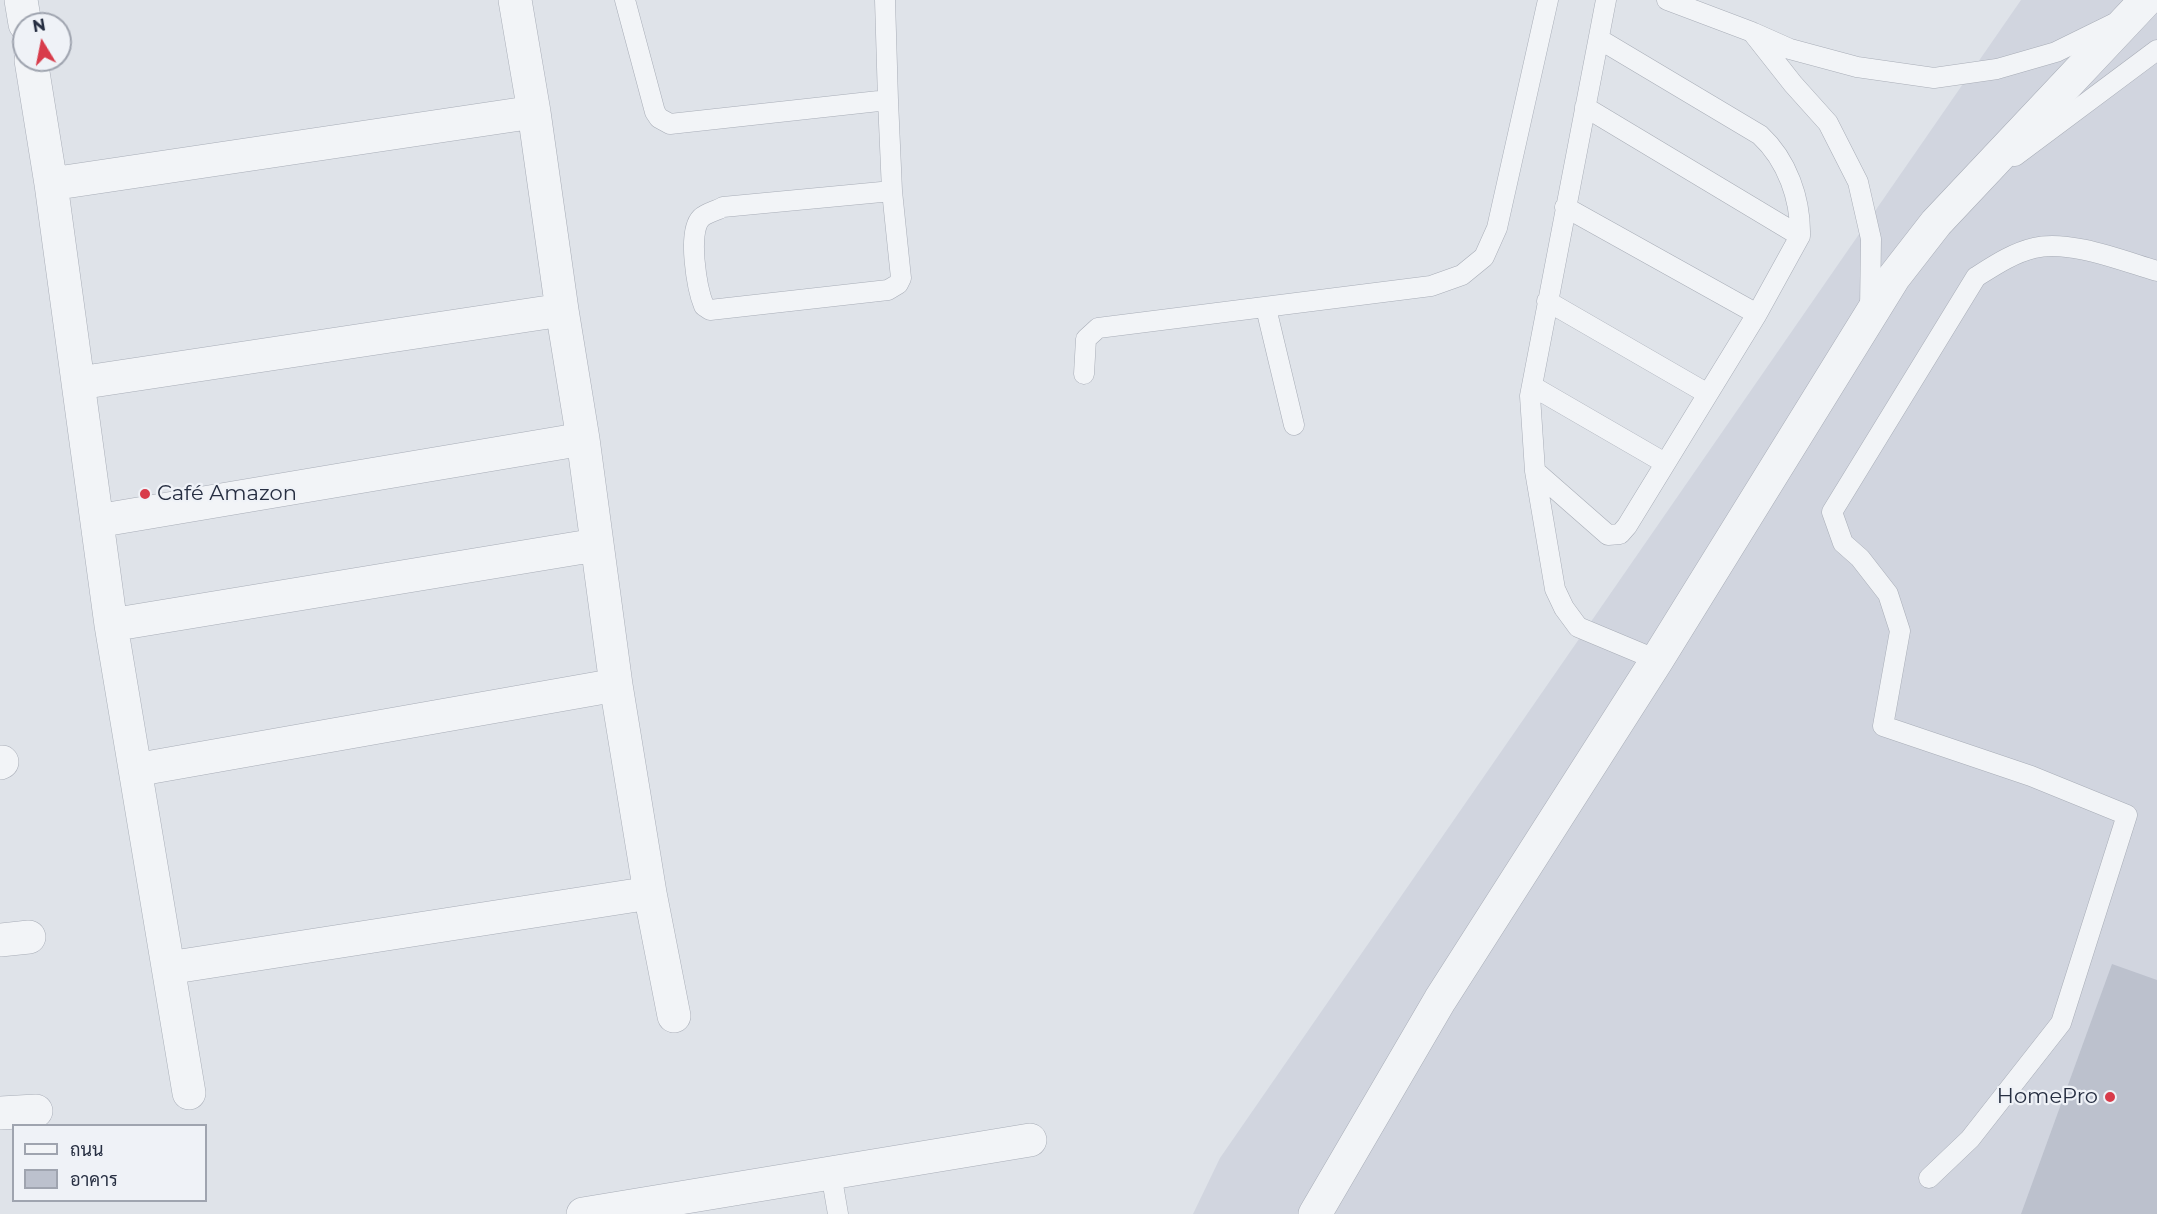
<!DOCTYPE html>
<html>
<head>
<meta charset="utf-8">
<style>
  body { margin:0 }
  #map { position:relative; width:2157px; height:1214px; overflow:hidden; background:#dfe3e9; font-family:Montserrat,Sarabun,sans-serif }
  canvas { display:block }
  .legend { position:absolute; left:12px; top:1124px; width:195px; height:78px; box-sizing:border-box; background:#eff2f7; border:2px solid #9fa4af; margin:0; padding:8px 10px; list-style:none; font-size:18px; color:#272f42 }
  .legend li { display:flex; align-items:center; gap:12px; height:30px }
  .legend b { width:30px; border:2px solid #9fa4af }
  .north { position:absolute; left:12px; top:12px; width:60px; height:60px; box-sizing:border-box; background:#eff2f7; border:2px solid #9fa4af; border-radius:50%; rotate:350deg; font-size:16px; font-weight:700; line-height:24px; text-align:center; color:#272f42 }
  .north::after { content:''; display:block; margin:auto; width:21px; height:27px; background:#d83b4a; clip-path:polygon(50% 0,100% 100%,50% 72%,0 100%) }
</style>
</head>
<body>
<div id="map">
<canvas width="2157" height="1214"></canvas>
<ul class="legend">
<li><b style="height:8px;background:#f2f4f7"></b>ถนน</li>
<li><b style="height:16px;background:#bcc1cd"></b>อาคาร</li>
</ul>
<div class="north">N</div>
</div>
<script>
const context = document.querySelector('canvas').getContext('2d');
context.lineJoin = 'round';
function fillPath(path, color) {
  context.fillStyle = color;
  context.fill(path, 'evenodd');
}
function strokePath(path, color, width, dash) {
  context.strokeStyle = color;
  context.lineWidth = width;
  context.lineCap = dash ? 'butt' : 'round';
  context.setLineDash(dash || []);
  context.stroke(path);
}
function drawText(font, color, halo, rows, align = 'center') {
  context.font = font + ' Montserrat,sans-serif';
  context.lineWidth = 4.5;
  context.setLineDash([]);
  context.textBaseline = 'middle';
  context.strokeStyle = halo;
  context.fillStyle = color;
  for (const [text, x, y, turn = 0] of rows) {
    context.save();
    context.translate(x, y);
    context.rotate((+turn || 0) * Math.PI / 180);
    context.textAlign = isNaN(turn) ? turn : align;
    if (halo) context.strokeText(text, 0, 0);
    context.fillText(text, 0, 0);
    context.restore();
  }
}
const built = new Path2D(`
  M2021,0H2157V1214H1193L1220,1158Z`);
const building = new Path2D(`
  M2112,964L2157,980V1214H2021Z`);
const lane = new Path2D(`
  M625,0L655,112L659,118L670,124L888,100L885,0
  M1606,0L1530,396L1535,471L1555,589L1564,608L1578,627L1657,660
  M1667,0L1752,32L1793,84L1828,123L1858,182L1871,239L1870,310
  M1754,33L1790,49L1857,67L1934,78L1997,69L2056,52L2113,24
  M1599,39L1760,135C1787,160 1801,199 1800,236L1757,314
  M888,100L892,191
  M1585,107L1800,236
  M2015,156L2157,50
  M892,191L901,278L898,284L888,290L710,310L704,306C697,289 687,232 701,218C706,213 716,211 723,207Z
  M1547,301L1708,394
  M1266,308L1294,425
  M1084,374L1086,339L1098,328L1431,286L1462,275L1484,257L1497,228L1548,0
  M1532,386L1665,463
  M1535,471L1608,535L1620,534L1627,526L1757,314L1565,207
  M831,1173L838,1214
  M1929,1178L1970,1139L2061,1023L2127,815L2031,776L1883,726L1900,631L1888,594L1860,558L1843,543L1832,512L1976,277C1995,265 2013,253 2034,248C2068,239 2123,261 2157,271`);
const street = new Path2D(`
  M21,0L25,24
  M515,0L534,112L562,310L583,439L616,685L650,893L674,1016
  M31,60L51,184L111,625L189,1093
  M51,184L534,112
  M79,383L562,310
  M97,521L583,439
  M111,625L596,545
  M0,763L2,762
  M135,770L616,685
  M0,940L29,937
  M168,968L650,893
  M0,1113L36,1111
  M583,1214L1030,1140
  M1315,1214L1440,1000L1657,660L1894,277L1936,223L2146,0`);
const markers = [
  [145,494,6,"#d83b4a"],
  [2110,1097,6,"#d83b4a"]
];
const poiNames = [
  ["Café Amazon",157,494],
  ["HomePro",2098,1097,"right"]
];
fillPath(built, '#d1d5df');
fillPath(building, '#bcc1cd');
strokePath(lane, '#a8adb7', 21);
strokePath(street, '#a8adb7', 34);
strokePath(lane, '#f2f4f7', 20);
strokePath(street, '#f2f4f7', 33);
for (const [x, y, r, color] of markers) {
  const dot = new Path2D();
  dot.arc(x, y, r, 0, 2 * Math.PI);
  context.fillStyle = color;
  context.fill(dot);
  strokePath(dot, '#eff2f7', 2);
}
drawText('21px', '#272f42', '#eff2f7', poiNames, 'left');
</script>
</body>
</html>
